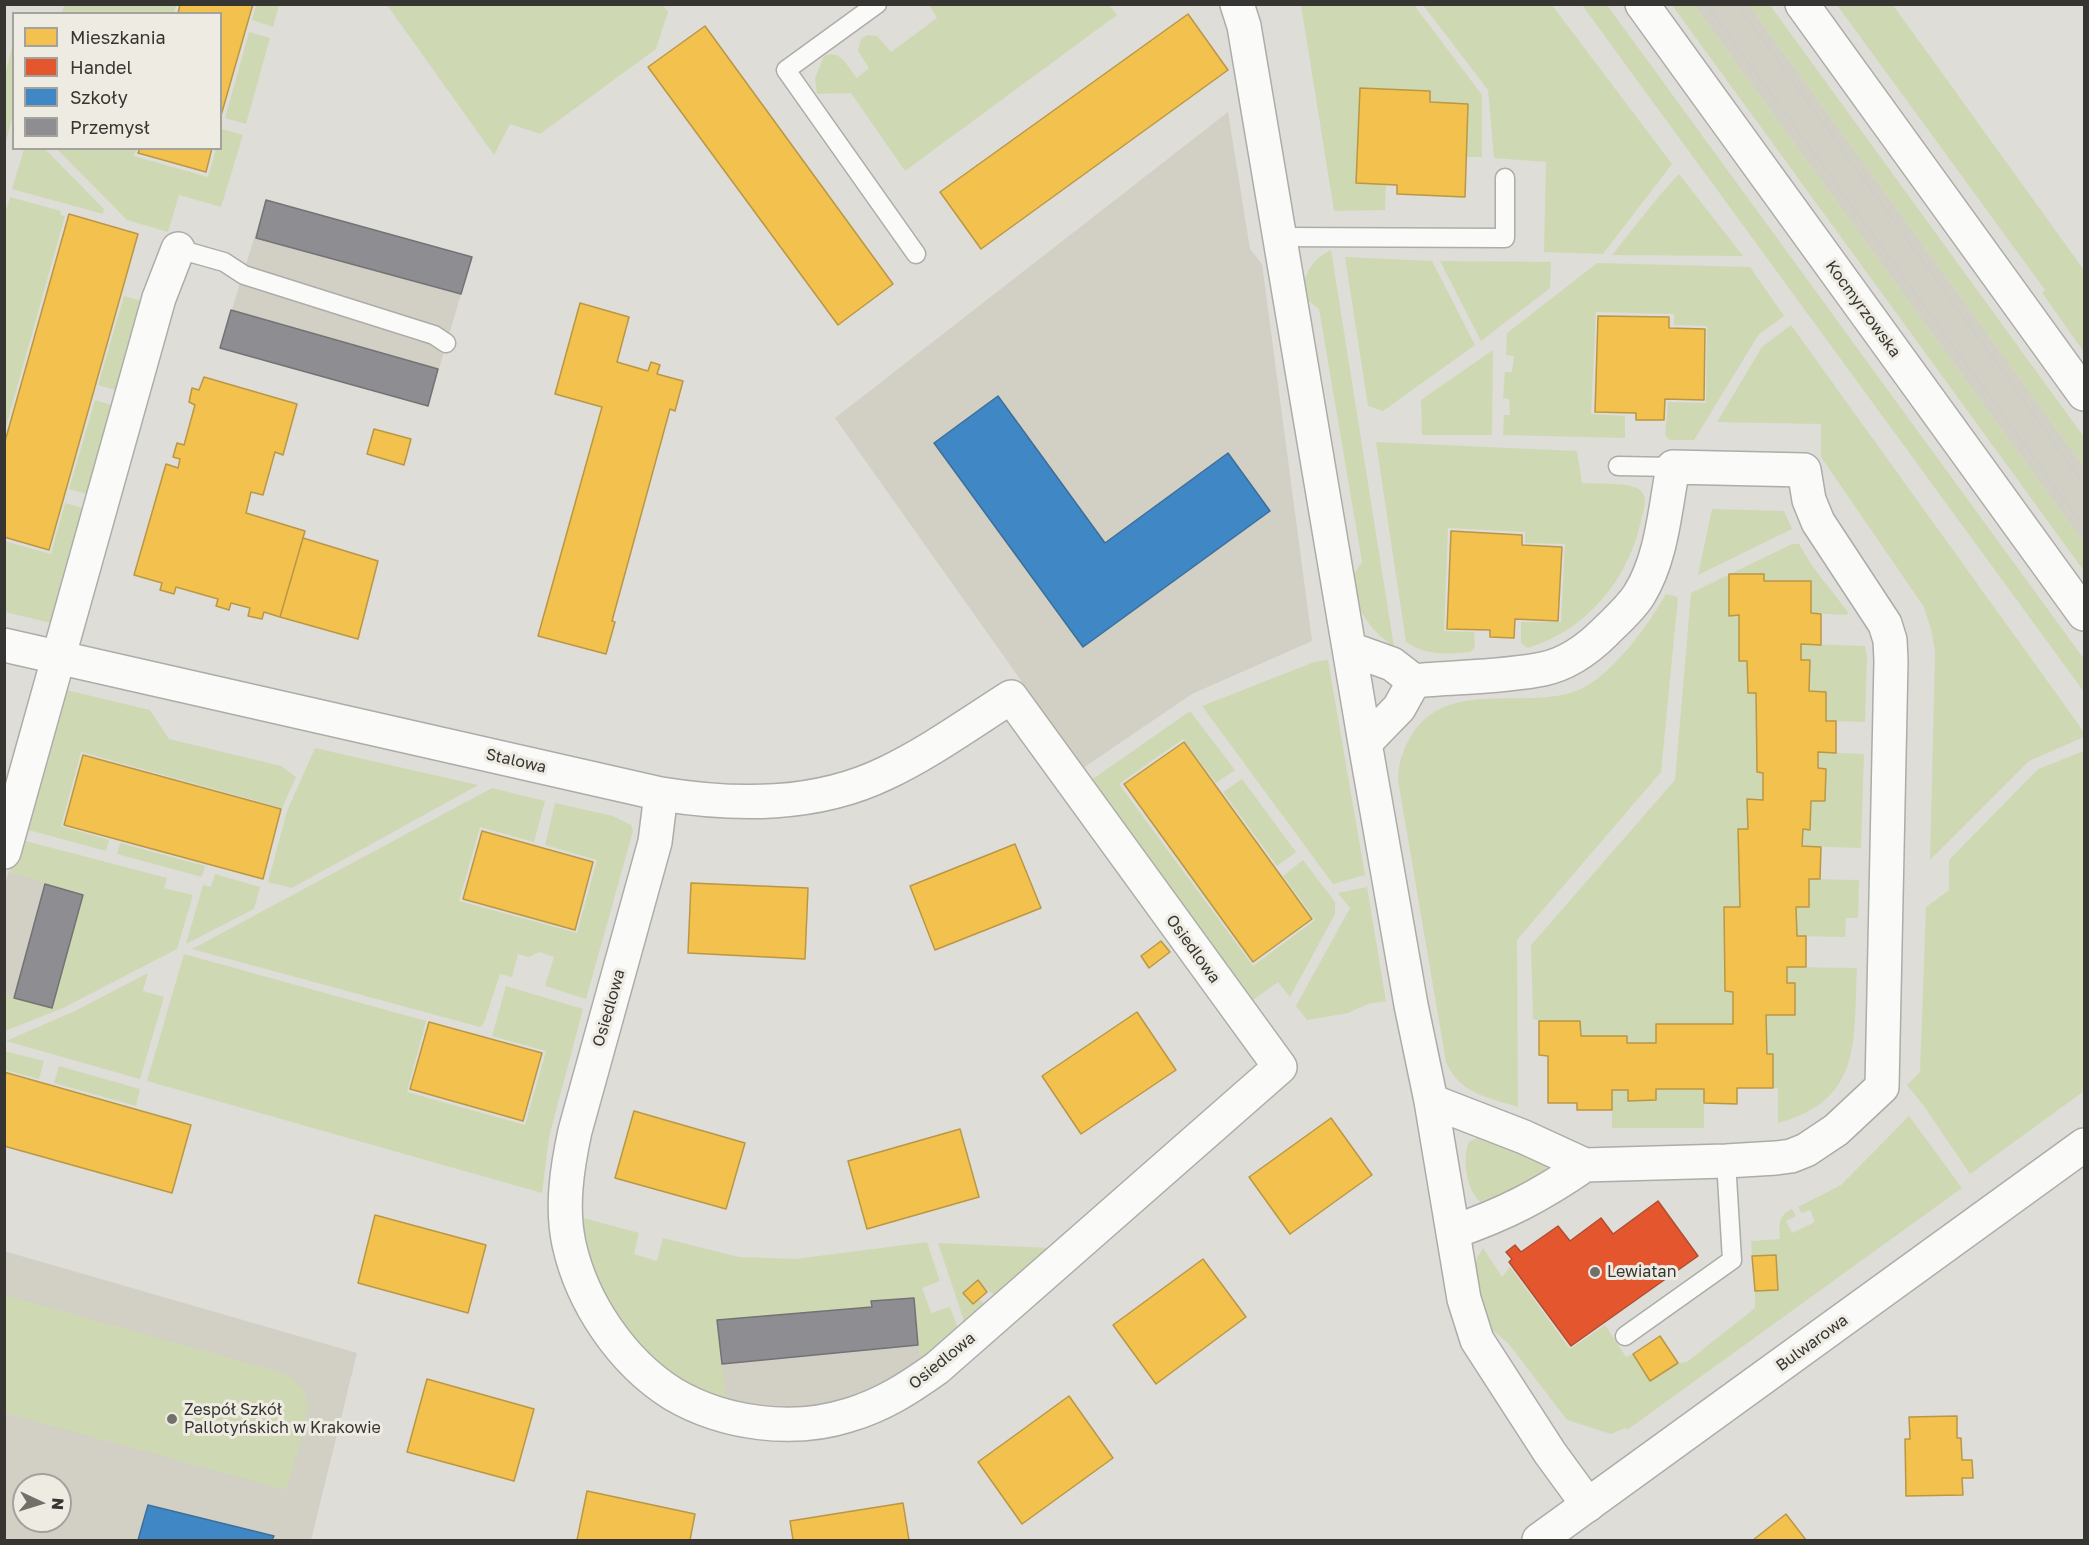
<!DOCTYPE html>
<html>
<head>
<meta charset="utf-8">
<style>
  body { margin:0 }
  #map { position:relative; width:2089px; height:1545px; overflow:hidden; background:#deddd8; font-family:"Golos Text",sans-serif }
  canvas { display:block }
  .frame { position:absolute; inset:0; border:6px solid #363531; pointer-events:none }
  .legend { position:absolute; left:12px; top:12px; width:210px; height:138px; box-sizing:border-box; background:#eeebe3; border:2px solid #a4a29c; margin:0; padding:8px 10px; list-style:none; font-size:18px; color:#363531 }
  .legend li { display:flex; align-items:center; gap:12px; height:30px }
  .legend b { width:30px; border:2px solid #a4a29c }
  .north { position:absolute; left:12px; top:1473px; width:60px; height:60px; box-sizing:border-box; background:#eeebe3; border:2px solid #a4a29c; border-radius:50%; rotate:94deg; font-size:16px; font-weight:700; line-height:24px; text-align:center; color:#363531 }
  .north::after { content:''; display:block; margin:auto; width:21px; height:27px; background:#71706b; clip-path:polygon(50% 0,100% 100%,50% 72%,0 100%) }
</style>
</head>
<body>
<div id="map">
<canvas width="2089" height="1545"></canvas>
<div class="frame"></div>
<ul class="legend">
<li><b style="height:16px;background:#f2c14e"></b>Mieszkania</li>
<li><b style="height:16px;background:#e4572e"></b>Handel</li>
<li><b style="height:16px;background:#3f88c5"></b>Szkoły</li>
<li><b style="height:16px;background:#8d8d92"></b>Przemysł</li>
</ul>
<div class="north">N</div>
</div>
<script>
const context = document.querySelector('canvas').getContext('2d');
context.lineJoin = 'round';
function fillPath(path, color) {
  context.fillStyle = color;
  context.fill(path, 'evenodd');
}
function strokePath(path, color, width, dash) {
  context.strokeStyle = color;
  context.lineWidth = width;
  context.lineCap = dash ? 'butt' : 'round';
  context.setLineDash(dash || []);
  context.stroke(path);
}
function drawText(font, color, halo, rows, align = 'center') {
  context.font = font + ' "Golos Text",sans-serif';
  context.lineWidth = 6;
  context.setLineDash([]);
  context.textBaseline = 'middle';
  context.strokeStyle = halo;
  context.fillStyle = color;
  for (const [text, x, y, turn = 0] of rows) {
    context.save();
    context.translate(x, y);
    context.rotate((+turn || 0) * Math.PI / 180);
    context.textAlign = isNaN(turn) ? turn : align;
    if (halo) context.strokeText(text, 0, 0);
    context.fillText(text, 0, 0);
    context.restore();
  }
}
const built = new Path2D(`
  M1694,5H1749L2084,467V543Z
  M1228,112L1250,249L1262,264L1312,641L1192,694L1083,768L835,418Z
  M266,200L472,257L428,406L220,348Z
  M9,871L83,895L52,1008L5,995L4,887Z
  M4,1251L357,1353L311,1540H5ZM24,1485H60V1521H24Z
  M914,1298L921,1367L905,1379L819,1411L726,1404L717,1320L871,1307V1301Z`);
const green = new Path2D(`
  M64,5V4L176,5L174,13H62Z
  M256,5H279L273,27L252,20Z
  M663,5L668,12L656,49L540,134L510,124L494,155L387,5Z
  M929,5H1109L1117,15L905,171L851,93L817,94L815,78L824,56C841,48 848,68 857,78L869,68L858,51L861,39L867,35L877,36L891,52L937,18Z
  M1301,5H1414L1482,95V157H1466L1468,104L1430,102V91L1361,88L1356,183L1386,184L1385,210L1334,211Z
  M1423,5H1552L1672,164L1603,254L1544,252L1546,162L1494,158L1488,90Z
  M1582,5H1607L2084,659V692Z
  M1672,5H1694L2084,543V571Z
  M1749,5H1770L2084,437V467Z
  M1837,5H1893L2084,270V352L2042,293L2045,290Z
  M249,32L270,38L246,124L225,118Z
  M13,44V114L5,146V75Z
  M222,129L243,135L221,207L179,195L168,232L127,220L57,149H136L134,156L208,177L216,149L220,148Z
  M24,149H45L104,209L103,214L12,189Z
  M1679,174L1743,256L1612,255L1659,196Z
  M10,197L61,211L60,215L65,216L5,430L4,218Z
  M1331,250L1394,647C1368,628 1358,611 1350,580L1362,562L1319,309L1302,296C1303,275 1312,259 1331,250Z
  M1345,257L1432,261L1475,345L1383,411L1368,406Z
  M1440,261L1551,262L1550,288L1481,341Z
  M1597,263L1750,267L1784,316L1759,334L1694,440H1670L1665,436L1668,402L1706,403L1707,326L1674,325V314L1596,312L1591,414L1625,416V438L1503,435L1504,415H1510L1509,399L1503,398L1505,372H1512L1514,356L1506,355L1507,333Z
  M124,296L148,303L123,392L98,385Z
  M1791,325L2084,732V737L2029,761L1930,860L1935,652L1932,633L1924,607L1821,457V424L1717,422L1762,347Z
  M1493,350L1492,435H1422L1421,400Z
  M95,400L118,407L94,496L69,489Z
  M1376,442L1577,451L1582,483C1595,484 1632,482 1640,490C1649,498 1643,511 1641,521C1628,580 1586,631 1527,648L1521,643V622H1561L1565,544L1525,543V532L1448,528L1444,631L1474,632L1475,647L1470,652C1446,654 1427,656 1406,642Z
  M65,503L89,510L51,623L5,612L4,541L51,554Z
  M1712,509L1784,511L1792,529L1698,575Z
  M1792,544H1799L1813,567L1848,612L1847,615L1811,613L1810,581H1764V574H1729L1730,616L1739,615V661H1747L1748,693H1756L1757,772L1763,773V800H1747L1748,829L1740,907L1724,908L1725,991L1733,992V1024H1657L1656,1043H1627V1036H1581L1580,1021H1539L1533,1019L1531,945L1675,780L1691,593Z
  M1666,594L1678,597L1661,772L1517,940L1518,1107C1487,1097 1460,1094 1446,1062L1398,780C1398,764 1403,749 1411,736C1449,675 1526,713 1581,689C1613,674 1649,624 1666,594Z
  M1801,644L1865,646L1867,657L1865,722L1826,721V692L1809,691L1810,661L1801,660Z
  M1328,660L1365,875L1333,884L1202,706L1314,662Z
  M62,689L150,710L169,739L281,766L296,777L282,808L81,752L61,826L109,840L106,851L21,828Z
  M1190,711L1235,770L1216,783L1183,739L1119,784L1253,966L1315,920L1283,876L1303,860L1335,902V914L1290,997L1278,982L1249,1003L1090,781Z
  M315,748L478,785L292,888L268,882L287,811Z
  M2084,751V1091L1970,1174L1924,1106L1907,1085L1920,1072L1926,907L1949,890V860L2038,769Z
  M1818,752L1864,754L1861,848L1802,846L1803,829L1809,830L1811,801H1825L1826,769L1818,768Z
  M1242,779L1296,852L1277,866L1223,792Z
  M492,788L545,801L534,842L480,827L459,901L577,933L597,860L545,845L555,803L613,816L631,825L633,831L586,999L545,986L554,957L539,952L529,957L518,954L512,977L500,974L484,1023L480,1027L192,949Z
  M18,839L167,878L164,888L193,895L177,949L63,1008L5,1031V995L52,1008L83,896L9,871Z
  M120,843L205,866L202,877L117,854Z
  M215,874L260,887L254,909L186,944L203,885L211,887Z
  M1809,879L1859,880L1858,918H1846L1845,937L1797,936L1796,907H1809Z
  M1367,887L1386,1001L1368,1004L1348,1013L1307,1020L1296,1006L1350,908L1338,893Z
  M184,954L426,1021L407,1092L525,1125L546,1051L492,1036L506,986L583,1009L549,1137L542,1193L147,1081Z
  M1787,967L1857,968C1853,1039 1864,1100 1778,1123V1088H1773V1055L1767,1054L1766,1015L1795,1014V983H1787Z
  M148,973L143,991L164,997L140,1079L6,1041L77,1010Z
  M4,1051L44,1061L39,1079L5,1070Z
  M59,1066L140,1089L136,1106L54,1083Z
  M1656,1089H1704V1128H1612V1090H1628L1629,1101L1656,1100Z
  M1909,1116L1962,1188L1627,1430L1625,1428L1611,1434L1567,1420L1508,1343L1491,1329L1479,1315L1475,1268L1477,1258L1483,1248L1502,1277L1510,1267L1570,1349L1605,1325L1626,1357L1633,1354L1650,1381L1678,1363L1687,1362L1755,1308V1291L1778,1290L1776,1255L1752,1256L1751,1241L1780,1239C1779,1226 1778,1215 1792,1209L1796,1216L1786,1221L1792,1233L1815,1222L1810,1210L1802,1213L1798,1207L1841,1185Z
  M1481,1136L1547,1164L1545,1176L1487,1205C1467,1200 1461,1158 1469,1142Z
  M576,1216L639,1233L634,1254L657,1261L663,1238L739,1257L796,1259L927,1242L940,1281L922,1288L931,1313L950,1307L960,1334L921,1367L914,1298L872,1301V1307L718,1320L726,1404L656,1367L607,1310Z
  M938,1243L1050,1248L999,1299C991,1292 985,1289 978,1281L964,1292L973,1304L980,1299L988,1308L966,1327Z
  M4,1295L280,1372C317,1387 309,1413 300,1444C295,1459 290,1475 286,1490L5,1413Z`);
const homes = new Path2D(`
  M180,4H253L220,119V14H178Z
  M1188,14L1228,70L981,249L940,192Z
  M705,26L893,284L838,325L648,67Z
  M1360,88L1430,91V102L1468,104L1465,197L1397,194V185L1356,183Z
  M140,148H212L206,172L138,153Z
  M69,214L138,234L49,550L4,537V445Z
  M580,303L629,317L617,362L648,371L651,362L660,365L657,374L683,381L675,411L670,409L612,621L615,622L606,654L538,636L602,407L555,394Z
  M1598,316L1669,317V328L1705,329L1704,400L1665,399L1664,420H1636V413L1595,412Z
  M204,377L297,404L283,455L275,452L263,495L251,492L246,513L305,531L280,617L264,612L262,619L248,616L250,608L231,603L229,610L216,606L218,599L176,587L174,594L160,590L162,583L134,575L166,464L178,468L180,459L173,457L177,443L184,445L195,405L189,402L192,388L199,390Z
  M374,429L411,439L404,465L367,454Z
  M1451,531L1522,535V545L1562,547L1558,621L1515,619L1514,638L1490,637V630L1447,629Z
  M303,538L378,561L358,639L280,617Z
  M1729,574H1764V581H1811V613L1821,614V645L1801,644V660H1810L1809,691L1826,692V721H1836V753L1818,752V768L1826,769L1825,801H1811L1810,830L1803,829L1802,846L1821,847L1820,879H1809V907H1796L1797,936H1806V967H1787V983H1795V1015H1766L1767,1054H1773V1088H1737V1104L1704,1103V1089H1656V1100L1628,1101V1090H1612V1110H1577V1103H1548V1056L1539,1055V1021H1580L1581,1036H1627V1043H1656V1024H1733V992L1725,991L1724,907H1740L1738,829H1748L1747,799L1763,800V773L1757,772L1756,693H1748L1747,661H1739V615L1729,616Z
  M1184,742L1312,919L1253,962L1124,784Z
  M83,755L281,809L263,879L64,825Z
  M482,831L593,862L575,930L463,899Z
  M1015,844L1041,908L935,950L910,886Z
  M691,883L808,888L805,959L688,953Z
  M1161,941L1170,952L1149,968L1141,956Z
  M1137,1012L1176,1070L1081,1134L1042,1076Z
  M429,1022L542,1053L523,1121L410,1089Z
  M4,1072L191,1125L172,1193L4,1146Z
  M634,1111L745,1143L726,1209L615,1178Z
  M1331,1118L1372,1175L1290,1234L1249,1177Z
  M960,1129L979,1197L867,1229L848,1161Z
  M375,1215L486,1245L468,1313L358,1283Z
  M1776,1255L1778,1290L1755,1291L1752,1256Z
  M1203,1259L1246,1317L1156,1384L1113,1325Z
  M978,1280L987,1292L973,1304L963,1293Z
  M1660,1336L1678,1363L1650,1381L1633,1354Z
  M427,1379L534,1409L514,1481L407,1452Z
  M1069,1396L1113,1458L1022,1524L978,1462Z
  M1957,1416V1438H1961L1962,1460H1972L1973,1478H1962L1963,1495L1906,1496L1905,1439H1910L1909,1417Z
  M587,1491L695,1514L690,1540H577Z
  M903,1503L909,1540H793L790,1521Z
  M1786,1514L1806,1540H1753Z`);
const shops = new Path2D(`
  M1658,1201L1698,1256L1571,1346L1509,1262L1512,1259L1506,1252L1515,1245L1521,1252L1558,1226L1570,1241L1601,1218L1613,1234Z`);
const schools = new Path2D(`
  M998,396L1105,543L1228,453L1270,511L1083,647L934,443Z
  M148,1505L274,1536L272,1540H138Z`);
const industry = new Path2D(`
  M266,200L472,257L461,294L256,238Z
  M231,310L438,369L428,406L220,348Z
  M45,884L83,895L52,1008L14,998Z
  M914,1298L918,1345L722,1364L717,1320L872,1307L871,1301Z`);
const lane = new Path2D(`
  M877,4L786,70L916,254
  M1280,237L1505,238V178
  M178,249L224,262L244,275L434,335L446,343
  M1618,466L1673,467
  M1625,1336L1732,1260L1726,1161`);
const street = new Path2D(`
  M1237,4L1244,26L1365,743L1411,1005L1431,1101L1464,1299L1477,1340L1550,1453L1588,1505
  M4,645L661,794C736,806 816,807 886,773C930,752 970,723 1011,697L1280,1067L937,1368C909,1388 883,1405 849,1415C793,1433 724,1424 673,1394C622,1362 582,1303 569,1244C561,1207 567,1168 575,1131L655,842L661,794
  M1350,649L1392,664L1414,681C1455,677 1504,677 1543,669C1567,664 1588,649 1605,632C1617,620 1630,609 1639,595C1662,558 1665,509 1673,467L1804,470L1809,500L1818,522L1885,624L1890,640L1891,661L1882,1087L1836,1130L1806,1150L1791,1156L1776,1158L1726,1161L1585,1165L1524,1137L1431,1101
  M1365,743L1399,708L1414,681
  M4,852L159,298L178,249
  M1453,1232C1505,1214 1540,1196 1585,1165`);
const secondary = new Path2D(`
  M1642,4L2084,614
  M1802,4L2084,394
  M1539,1540L2084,1145`);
const tram = new Path2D(`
  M1706,4L2084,527
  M1737,4L2084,484`);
const markers = [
  [1595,1272,6,"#71706b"],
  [172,1419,6,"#71706b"]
];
const streetNames = [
  ["Kocmyrzowska",1863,309,54],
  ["Stalowa",516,761,13],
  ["Osiedlowa",1193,949,54],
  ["Osiedlowa",609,1008,-74],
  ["Bulwarowa",1812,1343,-36],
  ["Osiedlowa",942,1361,-39]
];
const poiNames = [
  ["Lewiatan",1607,1272],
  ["Zespół Szkół",184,1410],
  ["Pallotyńskich w Krakowie",184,1428]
];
fillPath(built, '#d2cfc5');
fillPath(green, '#ced9b4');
fillPath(homes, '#f2c14e');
strokePath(homes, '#ba9745', 1.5);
fillPath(shops, '#e4572e');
strokePath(shops, '#b04d2f', 1.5);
fillPath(schools, '#3f88c5');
strokePath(schools, '#3c6f99', 1.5);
fillPath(industry, '#8d8d92');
strokePath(industry, '#737375', 1.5);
strokePath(lane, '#adaca8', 21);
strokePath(street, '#adaca8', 36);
strokePath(secondary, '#adaca8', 36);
strokePath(lane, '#fafaf9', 18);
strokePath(street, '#fafaf9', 33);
strokePath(secondary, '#fafaf9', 33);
strokePath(tram, '#cdcdcb', 1.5);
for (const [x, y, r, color] of markers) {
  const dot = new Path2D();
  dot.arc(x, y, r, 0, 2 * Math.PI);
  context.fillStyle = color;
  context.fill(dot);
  strokePath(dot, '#eeebe3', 2);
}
drawText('16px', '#363531', '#eeebe3', streetNames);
drawText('16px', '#363531', '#eeebe3', poiNames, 'left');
</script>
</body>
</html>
